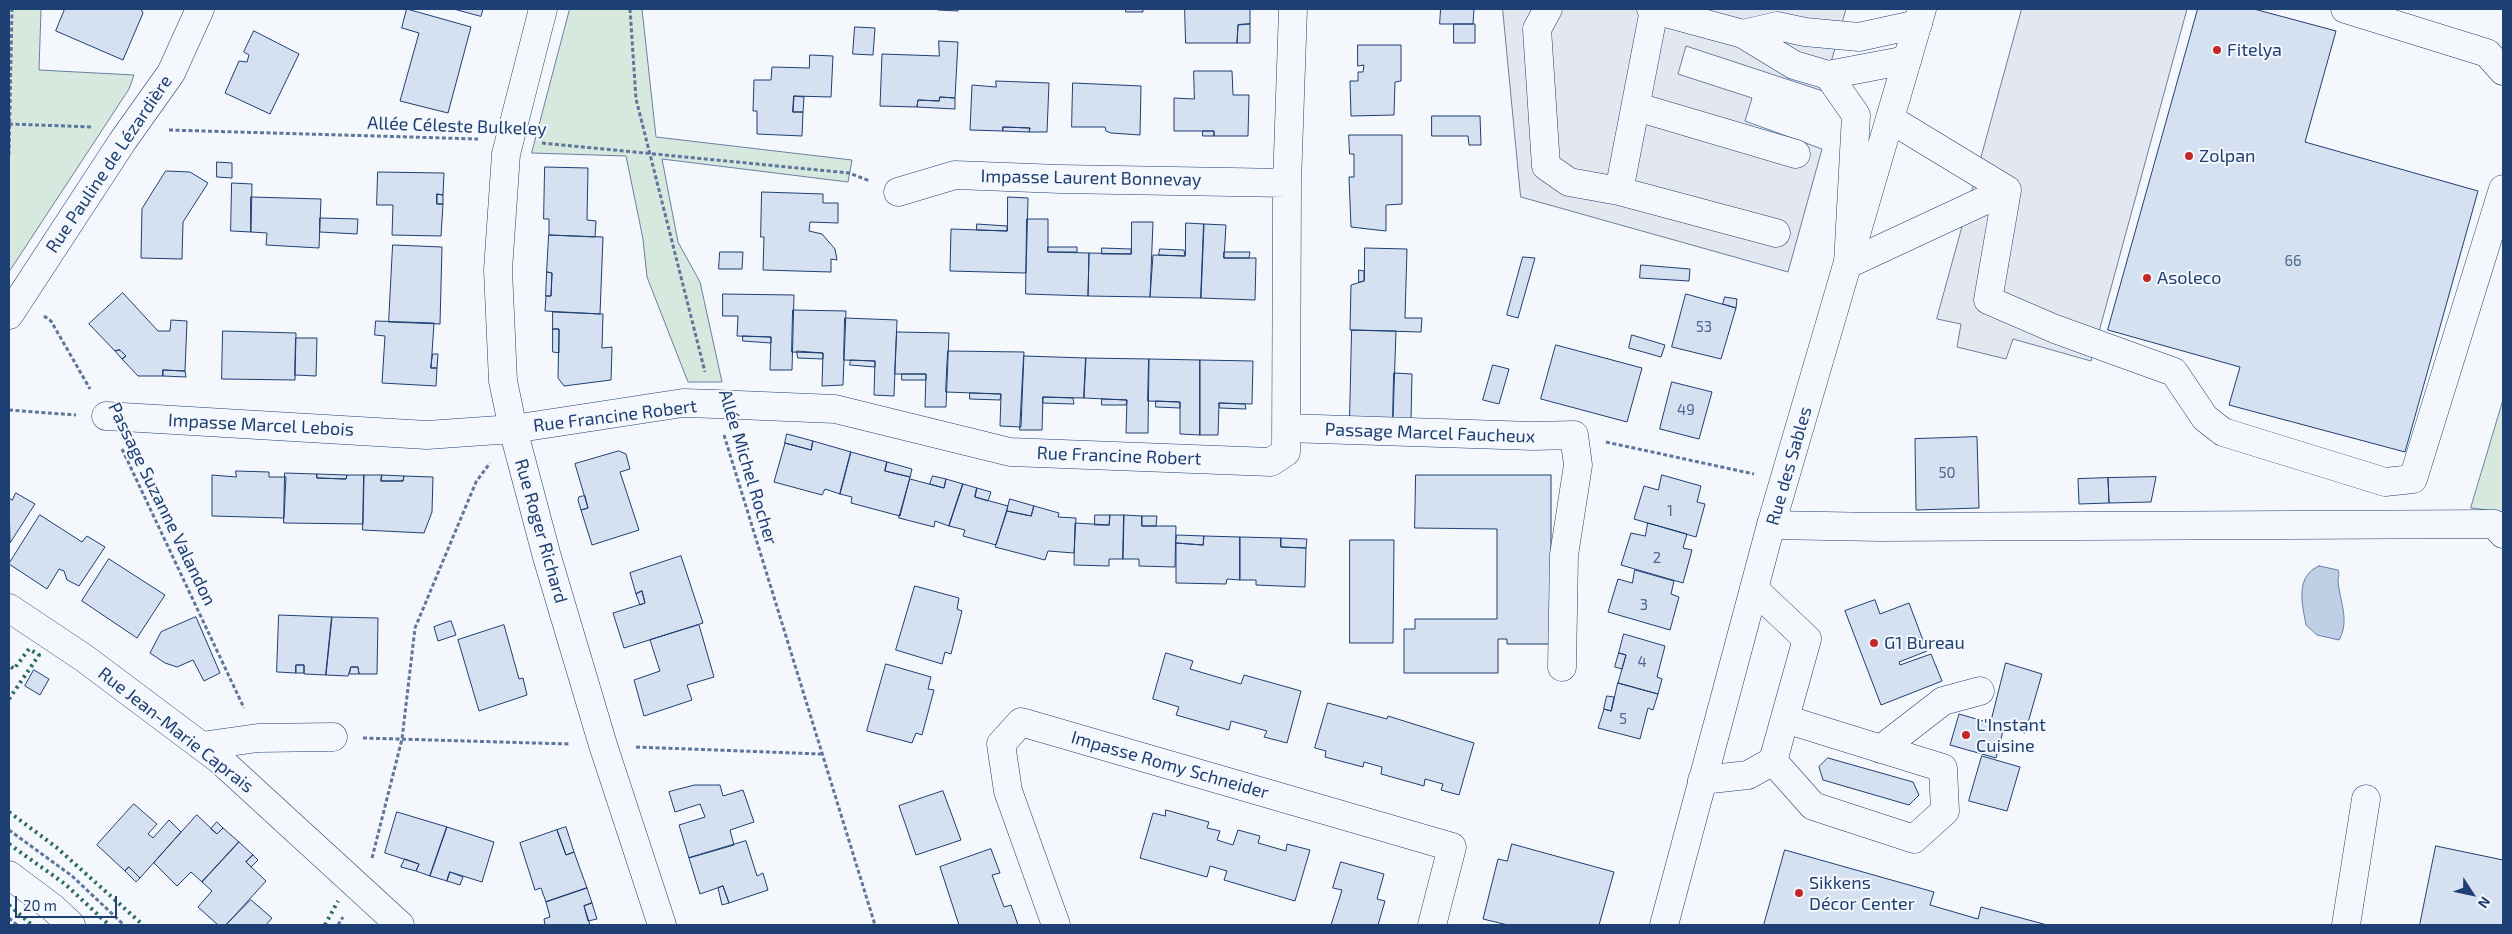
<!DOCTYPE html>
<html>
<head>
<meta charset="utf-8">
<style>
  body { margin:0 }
  #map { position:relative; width:2512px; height:934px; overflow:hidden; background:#f4f7fb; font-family:"Exo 2",sans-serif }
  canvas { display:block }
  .frame { position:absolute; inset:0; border:10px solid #1d3f73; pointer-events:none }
  .north { position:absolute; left:2447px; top:869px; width:50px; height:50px; -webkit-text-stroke:4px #f4f7fb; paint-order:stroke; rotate:125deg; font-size:14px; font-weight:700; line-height:20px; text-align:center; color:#1d3f73 }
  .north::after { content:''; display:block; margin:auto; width:18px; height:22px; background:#1d3f73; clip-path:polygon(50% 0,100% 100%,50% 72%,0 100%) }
  .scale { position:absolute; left:15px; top:896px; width:102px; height:22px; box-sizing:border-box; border:2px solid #1d3f73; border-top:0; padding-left:6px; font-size:15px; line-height:18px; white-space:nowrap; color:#1d3f73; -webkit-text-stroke:4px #f4f7fb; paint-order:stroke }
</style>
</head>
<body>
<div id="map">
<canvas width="2512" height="934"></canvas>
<div class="frame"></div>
<div class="north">N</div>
<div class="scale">20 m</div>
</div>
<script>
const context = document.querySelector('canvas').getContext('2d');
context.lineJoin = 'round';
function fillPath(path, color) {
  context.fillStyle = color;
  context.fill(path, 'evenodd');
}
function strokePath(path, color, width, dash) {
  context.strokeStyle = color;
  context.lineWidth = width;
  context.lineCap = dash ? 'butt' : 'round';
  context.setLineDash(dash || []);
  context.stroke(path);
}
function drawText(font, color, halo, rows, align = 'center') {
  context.font = font + ' "Exo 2",sans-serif';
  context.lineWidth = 4;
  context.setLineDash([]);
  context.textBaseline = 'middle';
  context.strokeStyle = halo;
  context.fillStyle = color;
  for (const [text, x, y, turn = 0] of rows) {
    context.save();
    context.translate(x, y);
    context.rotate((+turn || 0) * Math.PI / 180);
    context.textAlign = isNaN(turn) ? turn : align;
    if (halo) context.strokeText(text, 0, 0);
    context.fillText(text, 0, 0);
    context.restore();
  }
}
const green = new Path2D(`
  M9,9H41L39,70L134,75L129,89L9,272Z
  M570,9H642L656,137L852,160L848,182L662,159L678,242L700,282L722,382H688L647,277L643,239L626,156L532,153Z
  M2503,400V512L2471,508Z`);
const parking = new Path2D(`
  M1503,9H1846L1823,91L1686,46L1678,74L1752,98L1745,121L1822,149L1788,272L1521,197Z
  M2022,9H2187L2091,361L2013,339L2006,359L1957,347L1961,324L1937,319Z`);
const water = new Path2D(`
  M2319,566L2338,570C2340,574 2338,577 2338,581C2340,603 2350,620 2339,640L2317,635L2306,625C2302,604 2295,576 2319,566Z`);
const building = new Path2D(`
  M65,9H141L143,13L123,60L56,31Z
  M407,9L471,27L448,113L400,101L419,33L402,28Z
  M454,9H483L481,16Z
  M938,9H958V11L938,10Z
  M1126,9H1143V12H1126Z
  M1185,9H1250V24L1238,25L1237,43H1186Z
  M1441,9H1474L1473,24H1440Z
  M2198,9H2254L2336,31L2305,142L2478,191L2405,452L2229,405L2240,367L2108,330Z
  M1250,24V43H1237L1238,25Z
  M1454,24H1475V43H1454Z
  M855,27L875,28L873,55L853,54Z
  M254,31L299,54L270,114L225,93L239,61L247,62L249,55L244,52Z
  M939,41L958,42L955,98L940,97L939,101L918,100L917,107L880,106L882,54L939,56Z
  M1358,45H1401V81L1395,82L1394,115L1351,116L1350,81H1358V72H1363L1364,65L1358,66Z
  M810,55L833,56L831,97L794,96L793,112H803L802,136L757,134V111H753L754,80H771L772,67L809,68Z
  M1194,71H1232L1233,95H1249L1248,136H1214V131H1174V98L1194,99Z
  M996,81L1049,83L1047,132H1029L1030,128L1003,127V131L970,130L972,85L996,87Z
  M1073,83L1141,86L1140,135L1111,133L1106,131L1105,127H1072Z
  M794,96L804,97L803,112H793Z
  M940,97L955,98V109L917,107L918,100L939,101Z
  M1432,116H1480L1481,145H1469L1468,136H1432Z
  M1003,127L1030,128L1029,132L1003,131Z
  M1203,131H1214V136H1203Z
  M1349,135H1402V204L1386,205V231L1351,227L1349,177H1354V154H1350Z
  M217,162L232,163V178L217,177Z
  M545,167L588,168L587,220L596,221L595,237L549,235V219H544Z
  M166,171L190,172L208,183L183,222L182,259L141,258L142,209Z
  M378,172L444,173L443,195L437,194V204H443L441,236L392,235L393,205H377Z
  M232,183L252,184L251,232L231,231Z
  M762,192L823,194V203H838V223L810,222L809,231L822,234L835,249L837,260L831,259V272L763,270L764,237H761Z
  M437,194L443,195V204H437Z
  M251,197L321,199L319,248L266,245L267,233L251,232Z
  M1008,197L1028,198L1026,273L950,271L951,229L1007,231Z
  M320,218L358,219L357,234L320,232Z
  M1027,219H1048V252L1089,253L1088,296L1026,294Z
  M1132,222H1153L1150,297L1088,296L1089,253L1131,254Z
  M1186,223L1204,224L1201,298L1150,297L1153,255L1185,256Z
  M977,224L1007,226V231L977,230Z
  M1204,224L1226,225L1224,258H1256L1255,300L1201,298Z
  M549,235L603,237L600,314L545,311L546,296H551L552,273L547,272Z
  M393,245L442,247L440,324L389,322Z
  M1048,247H1077V252H1048Z
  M1102,248L1131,249V254H1102Z
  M1365,248L1407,249L1405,318H1422L1421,332L1350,330L1351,285L1364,281Z
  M1160,249L1184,250L1185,256L1159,255Z
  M720,252H743L742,269H719Z
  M1224,252H1250L1249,258H1224Z
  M1523,257L1535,258L1518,318L1507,315Z
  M1641,265L1690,269L1689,281L1640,278Z
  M1359,270L1364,271V281L1359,282Z
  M547,272L552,273L551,296H546Z
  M123,293L158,331H170L171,320L187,321L185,371L163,370V376H138L122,359L126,356L120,350L115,351L89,324Z
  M723,294L794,295L792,370H770L771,337L737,336L738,316H723Z
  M1686,294L1736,308L1721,359L1672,347Z
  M1725,297L1737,299L1736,308L1723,304Z
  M793,310L846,311L843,385L822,386L823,353L792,352Z
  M553,312L603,314L602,348L612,347L611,380L564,386L558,378L559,329H553Z
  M845,318L897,320L894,396L874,395L875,361L844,360Z
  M376,321L434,323L431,368H437L436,386L382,383L385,336L375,335Z
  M553,329H559V353L553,352Z
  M1352,330L1396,331L1393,419L1350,417Z
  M223,331L296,333L295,380L222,379Z
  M897,332L949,333L946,407H925L926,374H895Z
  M1632,335L1665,345L1661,357L1629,348Z
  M743,336L771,337V343L743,341Z
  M296,338H317L316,376L295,375Z
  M1556,345L1642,368L1627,422L1541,399Z
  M120,350L126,356L122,359L115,351Z
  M797,351L823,353V359L798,358Z
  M948,351L1024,352L1021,427L1000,426L1001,394L946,392Z
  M433,354H438L437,368H431Z
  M1024,356L1086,358L1084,398L1043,397L1042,430H1020Z
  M1086,358L1149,359L1148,433H1126L1127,400L1084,398Z
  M1149,359L1200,360V435L1180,434V402L1148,401Z
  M851,360L875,361V367L850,365Z
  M1200,360L1253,361L1252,404L1219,403L1218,435H1200Z
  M1493,365L1509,369L1499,404L1483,400Z
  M163,370L185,371L186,377L163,376Z
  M1394,373L1412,374L1411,419H1393Z
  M902,374H926V380H902Z
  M1672,382L1712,392L1699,439L1660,429Z
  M970,393L1001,394L1000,400L970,399Z
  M1043,397L1073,398L1074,404L1043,403Z
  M1102,399L1127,400L1126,405H1102Z
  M1156,401L1180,402V408L1156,407Z
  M1219,403L1245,404L1246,409L1220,408Z
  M787,434L813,441L811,450L785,443Z
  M1977,437L1979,508L1916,510L1915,439Z
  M813,441L851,452L840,494L825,489L822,495L774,482L785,443L811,450Z
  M619,451L626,454L630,469L620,472L639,530L592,545L581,510L588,508L575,464Z
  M851,452L887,462L885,471L910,477L900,516L851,503L852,497L840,494Z
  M887,462L912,469L910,477L885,471Z
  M236,471L269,472V477H286L284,518L212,516V475L236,477Z
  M285,473L317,474V478L346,479L347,475H364L363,524L284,523Z
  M317,474L347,475L346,479L317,478Z
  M364,475H382L381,481H403L404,476L433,477L432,512L424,533L363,530Z
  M382,475L404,476L403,481H381Z
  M1416,475H1551V644H1507V639H1498V673H1404V629H1415V619H1497V529L1415,528Z
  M1662,475L1701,486L1697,502L1705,504L1696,537L1634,519L1644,486L1658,490Z
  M933,476L946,479L944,488L930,484Z
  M2156,477L2151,502L2109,503L2108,478Z
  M2108,478L2109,503L2079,504L2078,479Z
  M910,479L944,488L946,479L963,484L949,526L935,521L934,527L899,518Z
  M963,484L977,488L975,497L1008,506L996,545L963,536L965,530L949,526Z
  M977,488L991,492L988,501L975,497Z
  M16,493L35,504L10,543L9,498L12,500Z
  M585,496L588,508L581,510L578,500L579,497Z
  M1010,499L1034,506L1031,516L1007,511Z
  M1034,506L1059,513L1058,517L1076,518L1074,553L1048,551L1045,560L995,547L1007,511L1031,516Z
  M40,515L82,542L87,536L105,547L79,586L67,580L64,571L59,569L47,589L9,564Z
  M1095,515H1110L1109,525H1095Z
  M1110,515H1124L1123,559H1109V566L1074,565L1075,523L1109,525Z
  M1124,515L1142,516V526H1176L1175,567L1139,566V559H1123Z
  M1142,516H1157L1156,526H1142Z
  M1648,523L1687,534L1683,548L1692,550L1683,583L1621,565L1631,533L1645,536Z
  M1177,535L1204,536L1203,545L1176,543Z
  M1204,536L1240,537V580L1227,579L1226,584L1176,583V543L1203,545Z
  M1240,537L1281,538V547L1306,548L1305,587L1256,585V580H1240Z
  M1281,538L1307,539L1306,548L1281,547Z
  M1350,540H1394L1393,643H1350Z
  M681,556L703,623L624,648L613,613L645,603L642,591L636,594L630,573Z
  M109,559L165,595L137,638L82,601Z
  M1635,570L1674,581L1671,594L1679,597L1670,630L1608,612L1618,579L1632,583Z
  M915,586L959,598L957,609L962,611L951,654L945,652L942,664L896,650Z
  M642,591L645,603L640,605L636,594Z
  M1875,600L1880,614L1909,603L1927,651L1899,662L1900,665L1931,654L1942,681L1881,705L1845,611Z
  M279,615L332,617L326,675L304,674V665H296V673L277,672Z
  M196,617L220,673L204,681L193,660L177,667L165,663L150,653L161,632Z
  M332,617L378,618L377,674H359L358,667H351L348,676L326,675Z
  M451,621L456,635L438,641L434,627Z
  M504,625L519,679L523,678L527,695L479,711L458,640Z
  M699,625L714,677L687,685L692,700L644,716L634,680L660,671L650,640Z
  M1624,634L1665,646L1657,677L1662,679L1658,694L1618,683L1626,655L1619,653Z
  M1166,653L1193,661L1190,669L1241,684L1244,675L1301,691L1287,743L1264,737L1267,731L1231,721L1229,730L1176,715L1179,707L1153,699Z
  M1619,653L1626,655L1622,669L1615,667Z
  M2006,663L2042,674L2025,733L2004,727L1996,758L1950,745L1959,714L1990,723Z
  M886,664L931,677L928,689L934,690L922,735L916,733L912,743L867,731Z
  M296,665H304V673H296Z
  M351,667H358L359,674H350Z
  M34,670L49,679L40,695L25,686Z
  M1618,683L1658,694L1653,710L1648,708L1640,739L1598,728L1604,709L1611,711Z
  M1607,696L1614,697L1611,711L1604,709Z
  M1328,703L1387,719L1388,716L1474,743L1459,795L1441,790L1443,784L1425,779L1424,786L1381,774L1382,767L1364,762L1363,767L1325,757L1326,751L1315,748Z
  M1982,756L2020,767L2007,811L1969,801Z
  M1828,758L1913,782L1919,795L1909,805L1823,780L1819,767Z
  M695,785H720L723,796L743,790L754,822L730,830L734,845L689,858L679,825L705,817L700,804L675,812L669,792Z
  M943,791L961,840L916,855L899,806Z
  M134,804L157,824L148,834L153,838L169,820L181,832L140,878L129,867L125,871L97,845Z
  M1166,810L1209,822L1207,828L1220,831L1217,840L1233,845L1238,830L1260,836L1258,843L1286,851L1287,844L1310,850L1295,901L1224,880L1227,871L1210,866L1207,877L1140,858L1153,813L1165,816Z
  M397,812L447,827L430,876L416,871L419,864L385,853Z
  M197,815L217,834L223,828L239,842L202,882L191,872L177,886L154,863Z
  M217,822L223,828L217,834L211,829Z
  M447,827L494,842L482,882L450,872L447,881L430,876Z
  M566,827L574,852L566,855L557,830Z
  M557,830L566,855L574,852L587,888L546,902L541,888L535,890L520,843Z
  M746,841L757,876L763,873L768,890L729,903L723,886L700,894L689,858Z
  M239,842L253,855L246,862L266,881L226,925H218L198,907L212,891L202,882Z
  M1512,844L1614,872L1599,925H1508L1483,919L1498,859L1507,861Z
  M2436,846L2503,860V925H2420Z
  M991,849L1000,873L992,875L1004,907L1011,905L1018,925H959L940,867Z
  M1785,850L1934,892L1930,905L1978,919L1981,907L2047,925H1764Z
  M253,855L258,860L251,867L246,862Z
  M405,859L419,864L416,871L401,867Z
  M1341,862L1384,874L1377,899L1385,901L1378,925H1331L1342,890L1333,888Z
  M129,867L140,878L136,882L125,871Z
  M450,872L463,877L460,885L447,881Z
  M723,886L729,903L722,905L718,888Z
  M587,888L592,903L584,906L590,925H545L544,919L550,917L546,902Z
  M251,900L272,918L266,925H226Z
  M592,903L597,919L588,921L584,906Z`);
const path = new Path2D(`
  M630,9L636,99L705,372
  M9,124L93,127
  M169,130L478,139
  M542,143L849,173L870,181
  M9,155L12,9
  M44,316L51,321L90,389
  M9,410L76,415
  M724,435L875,925
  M1606,442L1754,474
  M122,449L244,708
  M363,738L570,744
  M636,747L821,754
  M9,830L72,876L124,925
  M372,858L402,739L415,628L476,482L490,463
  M9,918L17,925
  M338,925L343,917`);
const minor = new Path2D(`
  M543,9L506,154L498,270L503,381L513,429L547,557L603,745L662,925
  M1548,9L1537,29L1546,166L1569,182L1619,191L1776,233
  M1651,9L1743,34
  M2345,9L2487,53L2503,71
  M1907,60L1828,75L1794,65L1743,34L1777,26L1805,32L1859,37L1918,24
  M1828,75L1856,115L1848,264L2007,190
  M1637,107L1796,154
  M1890,119L2007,190
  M2007,190L1988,300L2055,329L2174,372L2205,418L2223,432L2385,482L2413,479L2503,189
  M1619,191L1654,10
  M898,192L955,175L1060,179L1287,183
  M9,315L122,142L171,73L200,9
  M106,416L427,435L513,429L683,403L715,404L835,409L1010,452L1271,462L1286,452L1287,183L1293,9
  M1286,428L1533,436L1574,435L1578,465L1564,555L1562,667
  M1771,525L1879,527L2494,524L2503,534
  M9,608L84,658L220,760L400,925
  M201,746L258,738L333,737
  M1881,749L1943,701L1980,691
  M1773,761L1813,806L1914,839L1945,811L1943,768L1785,719
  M1702,780L1748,775L1773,761L1807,639L1754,589
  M9,875L53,908L71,925
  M1056,925L1008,791L1001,744L1021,722L1452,847L1432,925
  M2346,925L2366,799`);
const major = new Path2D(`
  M1664,925L1771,525L1922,9`);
const hedge = new Path2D(`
  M9,699L39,655L29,649L14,669L9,665
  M9,812L56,847L143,925
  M9,844L65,884L109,925
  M9,905L32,925
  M325,925L338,901`);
const markers = [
  [2217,50,5,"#c62828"],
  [2189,156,5,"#c62828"],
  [2147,278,5,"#c62828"],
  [1874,643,5,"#c62828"],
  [1966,735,5,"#c62828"],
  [1799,893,5,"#c62828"]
];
const numberNames = [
  ["66",2293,261],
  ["53",1704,327],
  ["49",1686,410],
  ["50",1947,473],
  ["1",1670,511],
  ["2",1657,558],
  ["3",1644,605],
  ["4",1642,662],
  ["5",1623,719]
];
const poiNames = [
  ["Fitelya",2227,50],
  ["Zolpan",2199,156],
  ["Asoleco",2157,278],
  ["G1 Bureau",1884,643],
  ["L'Instant",1976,725],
  ["Cuisine",1976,746],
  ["Sikkens",1809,883],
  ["Décor Center",1809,904]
];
const streetNames = [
  ["Allée Céleste Bulkeley",457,126,2],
  ["Rue Pauline de Lézardière",109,164,-56],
  ["Impasse Laurent Bonnevay",1091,178,1],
  ["Rue Francine Robert",615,416,-7],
  ["Impasse Marcel Lebois",261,425,3],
  ["Passage Marcel Faucheux",1430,433,2],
  ["Rue Francine Robert",1119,456,2],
  ["Rue des Sables",1789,466,-74],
  ["Allée Michel Rocher",748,467,73],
  ["Passage Suzanne Valandon",162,504,64],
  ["Rue Roger Richard",541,531,74],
  ["Rue Jean-Marie Caprais",176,730,38],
  ["Impasse Romy Schneider",1170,765,16]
];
fillPath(green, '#d7e8df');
strokePath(green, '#687fa3', 1);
fillPath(parking, '#e3e8f0');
strokePath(parking, '#687fa3', 1);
fillPath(water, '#bed0e5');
strokePath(water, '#687fa3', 1);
fillPath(building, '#d5e0f0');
strokePath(building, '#1d3f73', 1);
strokePath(minor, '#1d3f73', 29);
strokePath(major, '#1d3f73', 29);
strokePath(path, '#5e769c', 3, [4, 2.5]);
strokePath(minor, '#f4f7fb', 28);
strokePath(major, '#f4f7fb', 28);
strokePath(hedge, '#2c6c60', 4, [2.5, 4]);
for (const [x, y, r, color] of markers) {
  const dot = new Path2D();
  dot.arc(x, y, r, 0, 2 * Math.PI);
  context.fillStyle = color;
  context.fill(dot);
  strokePath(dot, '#f4f7fb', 2);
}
drawText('15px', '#4b6792', null, numberNames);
drawText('18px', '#1d3f73', '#f4f7fb', poiNames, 'left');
drawText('18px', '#1d3f73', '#f4f7fb', streetNames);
</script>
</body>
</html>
